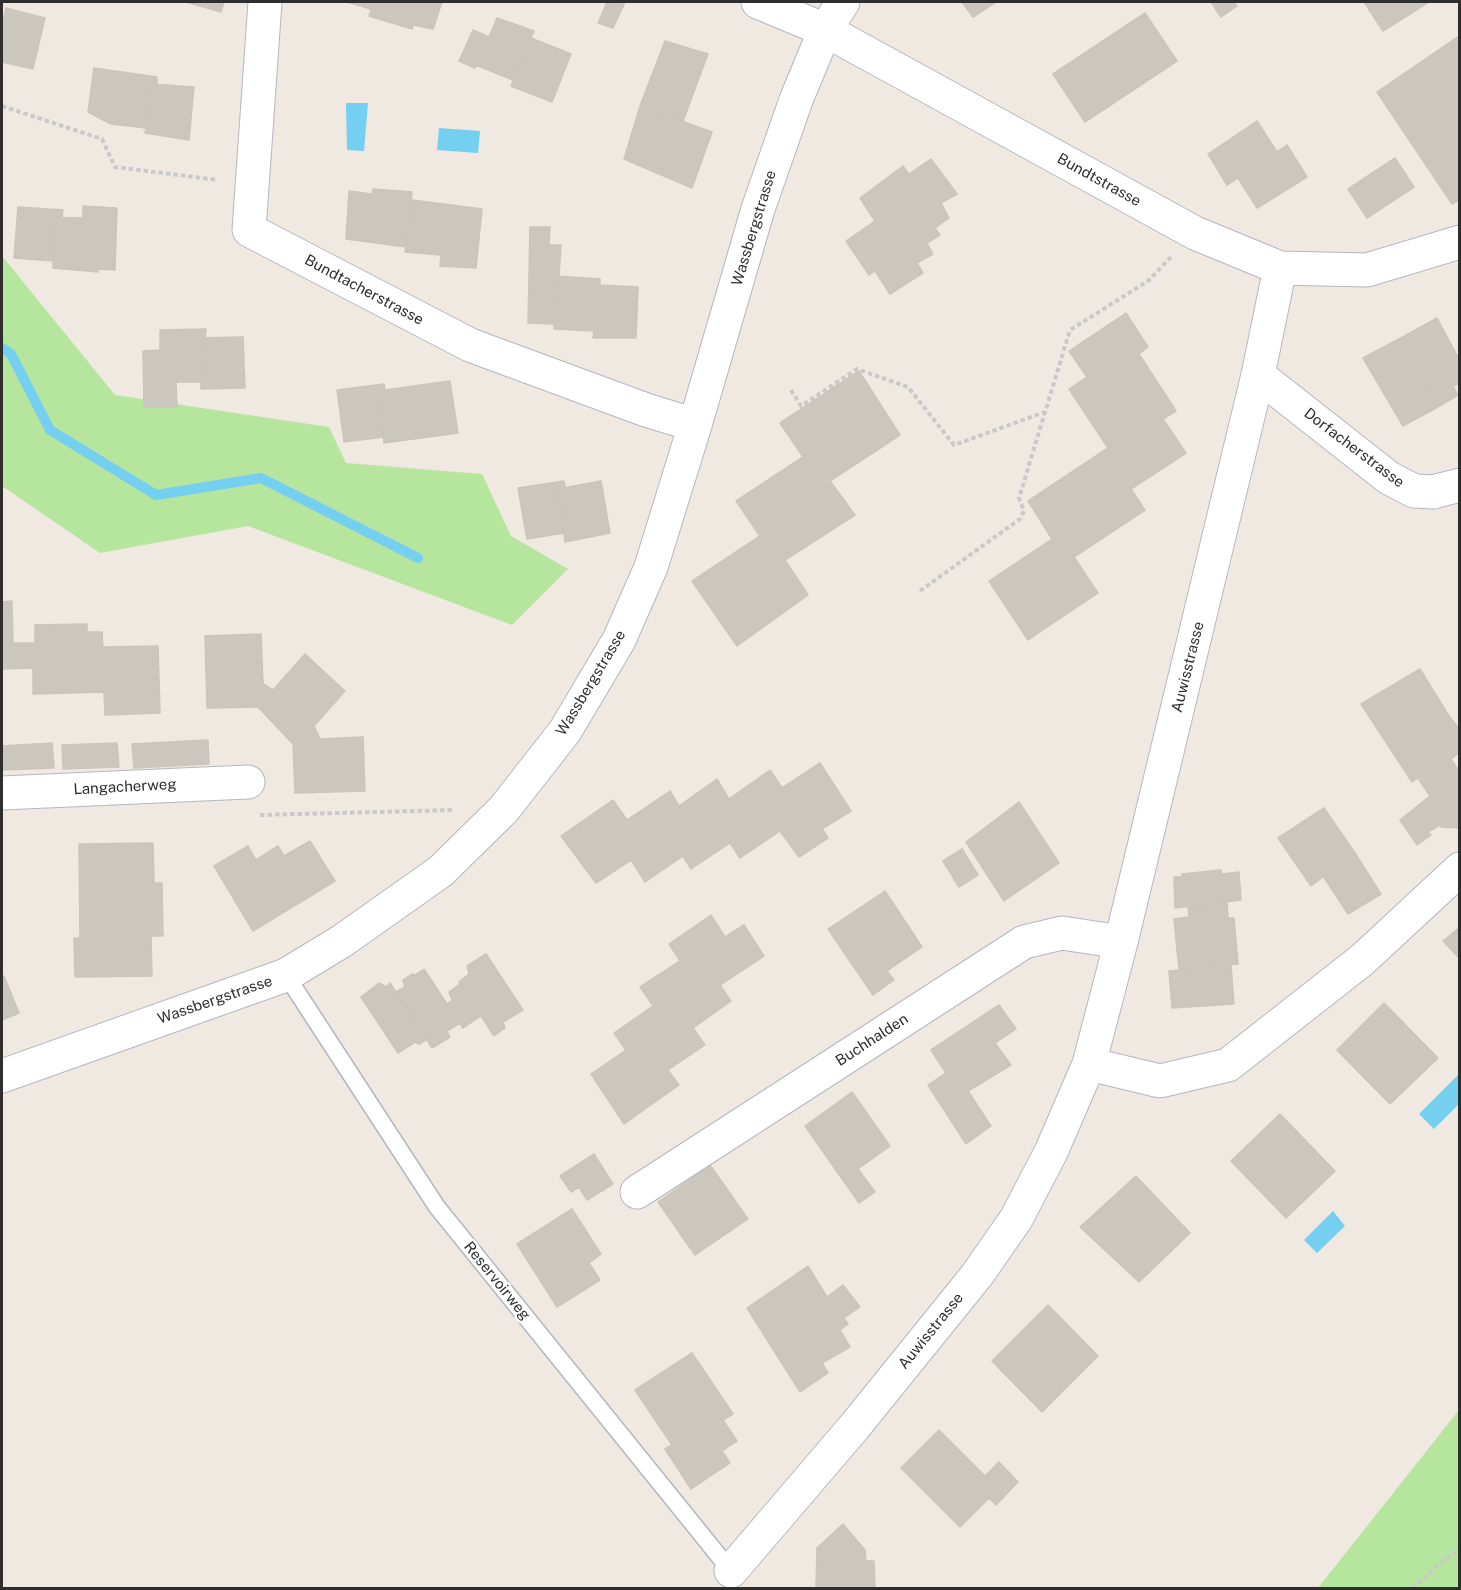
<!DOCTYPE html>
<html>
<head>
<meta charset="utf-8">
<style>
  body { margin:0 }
  #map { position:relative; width:1461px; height:1590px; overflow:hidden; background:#efe9e1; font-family:"Public Sans",sans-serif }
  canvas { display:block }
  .frame { position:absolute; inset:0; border:3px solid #2e2e2e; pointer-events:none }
</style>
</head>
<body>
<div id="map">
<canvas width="1461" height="1590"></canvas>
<div class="frame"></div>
</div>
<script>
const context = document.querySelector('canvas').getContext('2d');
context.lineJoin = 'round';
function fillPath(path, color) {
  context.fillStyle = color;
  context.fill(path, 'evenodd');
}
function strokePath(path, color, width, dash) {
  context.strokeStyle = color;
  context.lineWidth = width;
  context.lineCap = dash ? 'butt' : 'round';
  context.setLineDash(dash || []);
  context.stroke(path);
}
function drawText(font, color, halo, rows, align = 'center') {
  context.font = font + ' "Public Sans",sans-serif';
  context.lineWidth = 5;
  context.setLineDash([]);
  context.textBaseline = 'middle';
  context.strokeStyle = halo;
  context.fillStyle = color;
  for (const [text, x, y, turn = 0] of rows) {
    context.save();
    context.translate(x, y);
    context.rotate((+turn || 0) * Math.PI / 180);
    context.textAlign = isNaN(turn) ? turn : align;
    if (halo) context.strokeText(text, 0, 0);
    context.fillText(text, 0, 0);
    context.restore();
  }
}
const green = new Path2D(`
  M2,256L115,395L329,427L346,463L482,474L511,536L568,569L512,625L248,526L100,553L2,486Z
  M1459,1410V1588H1318Z`);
const water = new Path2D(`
  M346,103H368L364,151L347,150Z
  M439,128L480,131L478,153L437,150Z
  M1459,1074V1104L1434,1129L1419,1114Z
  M1333,1211L1345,1226L1317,1253L1304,1240Z`);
const stream = new Path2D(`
  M2,348L11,354L50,430L156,495L261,478L418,558`);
const building = new Path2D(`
  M186,2H224L221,12Z
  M347,2H374L371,9Z
  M374,2H442L433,29L413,25L412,29L369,16Z
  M607,2H625L613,28L598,23Z
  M962,2H996L973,17Z
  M1211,2H1234L1237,6L1221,17Z
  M1364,2H1429L1383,31Z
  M6,8L45,18L33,69L2,62V26Z
  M1145,13L1177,61L1085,122L1053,74Z
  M497,18L534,31L513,80L476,65L475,68L459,61L473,30L489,37Z
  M1459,36L1460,199L1452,204L1377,92Z
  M531,38L571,54L552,102L511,86Z
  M665,41L708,54L683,121L640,106Z
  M94,68L157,77V84H152L146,128L111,124L88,112Z
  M152,84L194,87L189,140L145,133Z
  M640,106L712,132L692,188L624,159Z
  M1257,121L1277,152L1227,185L1208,154Z
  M1287,145L1307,177L1257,208L1238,178Z
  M1395,158L1414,187L1367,218L1348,189Z
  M931,159L957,194L941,203L949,218L935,228L940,235L927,243L933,254L917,263L923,273L890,294L875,271L869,275L846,241L875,221L860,198L903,166L909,174Z
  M373,189L412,192L406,247L346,239L349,191L372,194Z
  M412,200L482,209L476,268L440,266L441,255L405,252Z
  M83,206L117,208L115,270L98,269V272L53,268L56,217L83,218Z
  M18,207L63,210L62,217H56L54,261L14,258Z
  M530,227H550L549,245H561L559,276H556L554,324L528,323Z
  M556,276L600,279V285L638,287L636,338H593L594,331L554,329Z
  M1126,313L1148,347L1139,354L1176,411L1163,419L1186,453L1131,489L1145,510L1074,557L1098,593L1028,640L989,581L1052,539L1028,501L1108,448L1069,389L1087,377L1069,351Z
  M1437,318L1460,361V383L1453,386L1458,395L1436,408L1399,339Z
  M206,329L205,338H200L201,382H176L177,407H144L143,351L160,350V330Z
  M243,337L245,388L201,389L200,338Z
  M1399,339L1436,408L1403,426L1363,358Z
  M859,371L900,435L830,481L855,515L785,560L808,595L737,646L692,581L760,536L736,501L803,457L780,423Z
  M450,381L458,433L384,443L378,391Z
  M384,384L385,390L378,391L384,437L344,442L337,390Z
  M564,481L565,487L558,489L564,533L527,539L518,488Z
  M601,481L610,533L565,542L558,489Z
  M12,601L13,643H35V625L87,624V632H102L103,647L158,646L160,713L105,715L104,692L33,694V668L2,669V602Z
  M261,634L263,684L273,690L305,654L345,691L314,726L320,739L363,737L365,791L295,793L293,744L258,707L207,708L205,636Z
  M1420,669L1449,716L1393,753L1361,704Z
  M1449,716L1460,730V752L1451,759L1460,773V828L1441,827L1440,825L1428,832L1431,835L1417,845L1400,820L1430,796L1418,778L1412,782L1393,753Z
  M208,740L209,764L134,768L132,744Z
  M52,743L54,768L2,770V746Z
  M117,743L119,767L63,769L62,745Z
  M820,763L851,811L822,829L828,838L799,857L780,831L740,858L730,843L691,869L683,856L645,882L631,860L596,883L561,836L613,800L627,820L670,791L679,806L717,779L729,799L770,770L782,788Z
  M1019,802L1059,863L1004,901L966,842Z
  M1324,808L1355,853L1311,886L1278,838Z
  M310,841L335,881L253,931L214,866L248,846L256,860L278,846L284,856Z
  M153,843L154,883H162L163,936H151L152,976L75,977L74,938H80L79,844Z
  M962,849L978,875L959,887L943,861Z
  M1355,853L1381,894L1348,914L1323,876Z
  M1221,870L1222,874L1239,872L1241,900L1175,908L1174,877H1182V874Z
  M885,891L922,947L887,971L894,980L873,995L828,929Z
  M1227,902L1228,918H1234L1238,964L1179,970L1174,919L1189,917L1188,908Z
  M711,915L725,937L744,925L764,956L720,985L731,1001L693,1028L705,1045L668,1070L679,1085L624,1124L591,1074L626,1050L614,1033L653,1006L640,987L680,961L669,944Z
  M1460,927V959L1443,941Z
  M486,954L523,1010L503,1022L505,1028L494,1036L459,982L469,974L467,966Z
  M1231,965L1234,1004L1172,1008L1169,971Z
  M424,969L447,1004L452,1000L449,992L460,984L481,1016L463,1028L460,1023L447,1031L450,1037L432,1048L396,992L405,987L403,980L412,974L415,975Z
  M4,976L19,1013L2,1020V977Z
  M379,983L386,987L390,983L426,1040L419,1044L415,1042L398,1053L361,997Z
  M1384,1003L1438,1058L1390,1104L1337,1050Z
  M999,1005L1016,1029L995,1043L1011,1065L968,1091L991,1126L966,1144L928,1085L946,1073L931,1050Z
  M852,1092L890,1146L858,1169L875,1192L859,1203L805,1126Z
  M1280,1114L1335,1171L1286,1218L1231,1161Z
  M594,1154L613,1184L587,1200L579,1187L571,1192L560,1176Z
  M710,1165L748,1219L695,1255L658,1202Z
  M1136,1176L1190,1233L1139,1282L1080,1227Z
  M572,1209L601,1254L589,1263L600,1280L557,1307L517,1244Z
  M808,1266L827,1297L843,1285L860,1307L844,1318L848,1324L840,1330L850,1347L822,1363L828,1373L800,1392L747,1308Z
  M1048,1305L1098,1356L1042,1412L992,1361Z
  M692,1353L733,1414L723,1420L737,1441L722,1451L730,1463L691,1489L665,1449L672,1445L635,1390Z
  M939,1430L985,1476L999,1462L1018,1482L996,1505L989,1498L960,1527L901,1468Z
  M843,1524L865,1550L866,1561H874L875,1588H816L817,1548Z`);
const path = new Path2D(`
  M2,106L102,139L115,167L218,180
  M791,390L801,406L857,369L908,387L954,445L1045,412
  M920,591L1020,519L1024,511L1019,498L1070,330L1148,281L1171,257
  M260,815L454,810
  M1412,1588L1460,1547`);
const service = new Path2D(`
  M286,975L437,1207L731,1571`);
const minor = new Path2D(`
  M265,2L249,230L470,345L646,410L695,425
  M758,2L825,30L1195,233L1280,268L1367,270L1460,242
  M1258,375L1389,478L1414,491L1433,492L1460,485
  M2,793L248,782
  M1089,1064L1160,1081L1228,1065L1362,960L1460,869
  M2,1076L286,975L342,941L441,871L504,809L565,731L619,640L651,567L695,425L758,209L796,100L825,30L843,2
  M637,1192L1024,942L1062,933L1121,942
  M731,1571L855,1426L977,1275L1016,1219L1051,1152L1089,1064L1121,942L1258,375L1280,268`);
const streetNames = [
  ["Bundtstrasse",1099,180,29],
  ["Wassbergstrasse",754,228,-73],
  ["Bundtacherstrasse",364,290,28],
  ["Dorfacherstrasse",1354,448,37],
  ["Auwisstrasse",1188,667,-76],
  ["Wassbergstrasse",591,683,-59],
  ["Langacherweg",125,787,-3],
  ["Wassbergstrasse",215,1000,-19],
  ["Buchhalden",872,1040,-33],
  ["Reservoirweg",497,1281,51],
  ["Auwisstrasse",931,1331,-51]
];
fillPath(green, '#b6e59e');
fillPath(water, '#75cff0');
strokePath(stream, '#75cff0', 10);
fillPath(building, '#cbc7bf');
strokePath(building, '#cbc5ba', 1.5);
strokePath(service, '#b4b7c1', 19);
strokePath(minor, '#b4b7c1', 35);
strokePath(path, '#c9c9c9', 4, [4.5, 3]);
strokePath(service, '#fff', 16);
strokePath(minor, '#fff', 33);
drawText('15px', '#2e2e2e', '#fff', streetNames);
</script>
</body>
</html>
